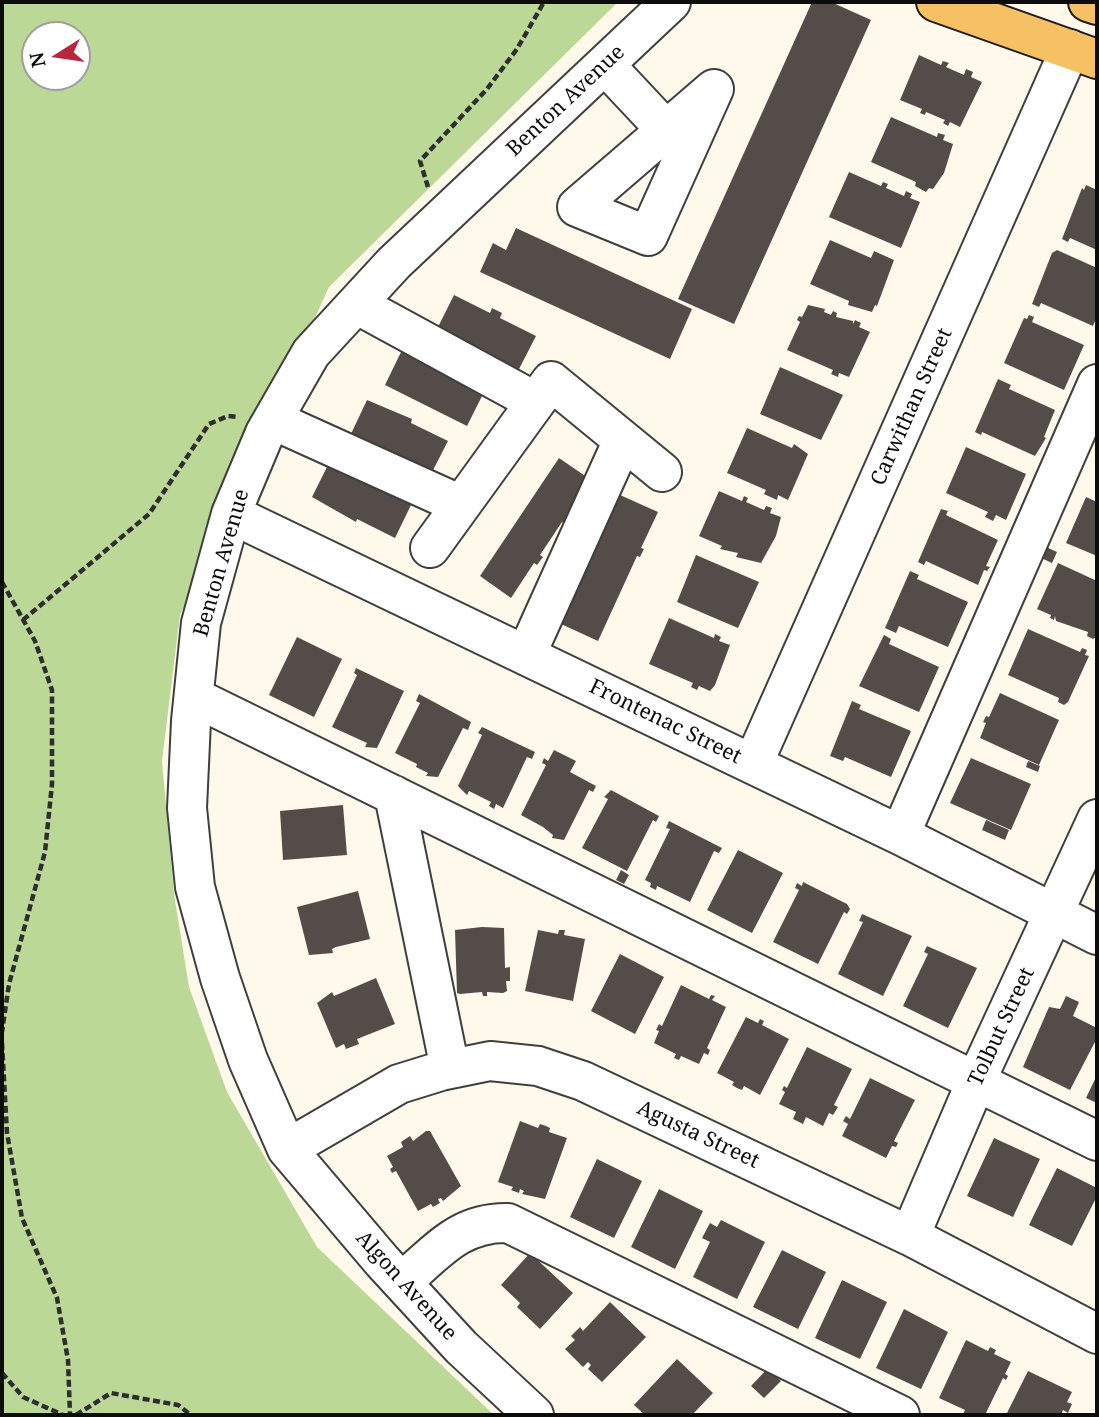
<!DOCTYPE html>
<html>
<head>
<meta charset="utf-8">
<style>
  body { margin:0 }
  #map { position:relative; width:1099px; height:1417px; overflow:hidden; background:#fff9eb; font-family:"Noto Serif",serif }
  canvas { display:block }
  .frame { position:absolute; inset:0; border:4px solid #0c0c0c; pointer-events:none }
  .north { position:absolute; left:21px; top:21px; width:70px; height:70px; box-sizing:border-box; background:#fff; border:2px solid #9e9e9e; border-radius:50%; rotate:258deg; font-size:19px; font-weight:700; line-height:28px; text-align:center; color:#0c0c0c }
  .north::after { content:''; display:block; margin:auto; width:24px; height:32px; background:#b9273f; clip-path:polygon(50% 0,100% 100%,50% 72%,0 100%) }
</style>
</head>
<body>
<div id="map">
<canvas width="1099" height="1417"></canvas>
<div class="frame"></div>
<div class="north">N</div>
</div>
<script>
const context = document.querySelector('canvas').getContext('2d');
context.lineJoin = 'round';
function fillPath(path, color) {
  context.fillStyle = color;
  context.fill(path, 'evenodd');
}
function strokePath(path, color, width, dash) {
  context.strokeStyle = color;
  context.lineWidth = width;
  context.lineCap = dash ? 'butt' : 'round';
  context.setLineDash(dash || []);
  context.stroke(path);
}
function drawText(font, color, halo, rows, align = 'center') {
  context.font = font + ' "Noto Serif",serif';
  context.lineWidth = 7;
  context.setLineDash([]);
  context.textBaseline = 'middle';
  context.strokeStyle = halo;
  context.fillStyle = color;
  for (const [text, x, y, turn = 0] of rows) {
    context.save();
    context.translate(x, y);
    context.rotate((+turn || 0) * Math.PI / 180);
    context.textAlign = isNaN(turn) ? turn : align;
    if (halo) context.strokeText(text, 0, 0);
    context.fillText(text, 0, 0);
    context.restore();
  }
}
const forest = new Path2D(`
  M2,2H618L329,287L180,615L162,761L174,894L189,987L227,1092L317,1247L494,1415H2ZM35,35H77V77H35Z`);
const building = new Path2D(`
  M812,2H831L871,20L734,324L678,299Z
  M919,55L941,65L943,61L949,63L946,67L964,75L966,69L973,72L971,77L982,82L960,127L950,122L948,126L943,123L945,120L926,112L925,115L920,113L922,109L900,100Z
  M891,117L937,137L938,133L945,135L943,140L953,144L944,173L933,189L929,188L926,192L915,186L916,182L871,162Z
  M849,172L881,186L883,182L888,184L886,188L904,196L906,191L912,194L910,198L920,202L901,248L829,217Z
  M1086,185L1097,190V250L1070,238L1068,242L1062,239L1082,188L1084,190Z
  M516,228L692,309L670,359L480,272L493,243L506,250Z
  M830,240L871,258L874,251L894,260L877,306L875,305L872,312L848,305L849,301L810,284Z
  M1057,250L1097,268V316L1093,326L1041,303L1039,307L1032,304L1052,253Z
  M454,295L490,313L492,308L502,313L500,318L536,336L518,371L436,331Z
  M808,305L825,309L824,312L831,315L833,311L837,313L836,317L853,321V324L855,320L861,323L859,327L870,332L849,377L839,373L838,377L831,374L833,370L787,350L800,322L797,320L799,316L802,317Z
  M1029,315L1034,317L1032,322L1084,345L1064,390L1004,363L1024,318L1027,319Z
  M402,350L485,390L467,426L385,385Z
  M780,367L843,395L821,440L760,414Z
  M998,379L1011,385L1009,389L1055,410L1044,437L1046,438L1035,456L982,432L981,435L975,432Z
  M367,400L412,419L411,423L448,441L430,476L350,436Z
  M747,428L792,448L794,444L808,454L788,500L778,495L777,500L764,494L766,490L727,473Z
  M966,447L1026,474L1006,520L996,515L993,521L985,517L988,512L946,493Z
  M559,458L591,480L568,514L571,516L565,524L562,522L540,555L543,557L537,565L534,563L511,598L480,576Z
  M329,463L412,503L395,538L357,519L356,522L312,497Z
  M719,491L742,501L744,496L748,498L746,502L764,510L766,506L772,508L770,513L781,517L776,536L761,563L736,557L738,553L720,549L722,546L699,536Z
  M620,495L658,512L641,548L644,549L640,557L637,556L598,641L561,624L579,584L575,583L579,574L583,576L600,539L596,538L600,529L604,530Z
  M1086,497L1097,502V556L1066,543Z
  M941,509L948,511L946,515L998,540L986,566L990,567L987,571L984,570L978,585L926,561L924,565L918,562Z
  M1044,546L1057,552L1052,563L1039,557Z
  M696,555L759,582L738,628L677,602Z
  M1058,563L1097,581V636L1093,639L1087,636L1088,632L1056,621L1055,616L1054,620L1050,618L1051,615L1037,609Z
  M910,571L919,575L917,579L968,602L948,647L899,626L896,633L885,628Z
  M669,618L714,638L715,634L721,637L719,641L730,645L715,685L710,691L699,686L697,690L691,687L693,683L649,664Z
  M1028,629L1080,652L1082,648L1087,650L1085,655L1089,656L1068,702L1064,705L1058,702L1059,698L1008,675Z
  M884,635L891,639L889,644L939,667L919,712L859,686Z
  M297,637L342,659L314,717L269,695Z
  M356,668L404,691L377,748L365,747L367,743L332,727L357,675L354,673Z
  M1000,693L1059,720L1039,765L980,738L986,723L983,722L986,716L989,717Z
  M419,694L471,722L468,730L463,728L438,777L426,776L428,773L416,767L417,764L395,753L420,703L416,701Z
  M852,701L861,705L859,709L911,731L891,777L845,757L843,761L830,756Z
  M482,727L535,752L532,759L527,757L503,808L496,804L494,809L489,806L491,802L469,791L467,795L458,786L482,735L478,733Z
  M554,750L576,761L570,772L596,786L593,792L589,790L564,840L552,838L553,835L543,827L521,815L546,765L542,763L544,758L548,761Z
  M971,758L1031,784L1011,830L950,803Z
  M1028,761L1040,766L1038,772L1026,767Z
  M611,790L659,816L656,822L653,820L627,871L582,848L608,799L604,797Z
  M343,805L347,855L283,860L280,811Z
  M986,820L1009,830L1005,840L982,830Z
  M669,821L722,848L719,853L714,851L690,902L657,886L656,890L650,887L651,883L645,880L670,829L666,828Z
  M738,850L783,873L752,933L707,910Z
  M621,870L629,875L624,884L616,880Z
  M803,882L847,904L850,909L847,914L844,912L818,964L773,942L799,890L795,888L797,883L802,886Z
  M358,891L370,939L336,947L332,949L333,953L309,955L297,907Z
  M862,914L912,936L883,996L838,974L863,922L859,921Z
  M482,927L504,928L505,968L510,967V981H506L507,991L503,993L487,992V996H483L482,992L460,994L457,993L455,930Z
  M538,930L558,934L559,930H565L564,935L585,939L573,1001L525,991Z
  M927,946L977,968L948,1028L903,1006L928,954L924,952Z
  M620,954L664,977L635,1034L591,1011Z
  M376,978L395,1024L357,1039L359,1044L346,1049L344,1044L336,1048L317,1003L332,992L334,996Z
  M681,985L709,999L711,995L715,996L712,1000L726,1007L707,1048L710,1050L708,1055L704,1053L699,1064L681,1056L679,1060L674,1058L676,1054L654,1043L659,1031L656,1030L659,1024L662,1026Z
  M1066,996L1079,1002L1073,1016L1097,1028V1038L1070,1090L1023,1067L1049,1007L1060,1009Z
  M746,1017L758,1023L760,1019L764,1021L762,1025L789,1039L760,1095L744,1086L742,1090L737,1088L732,1085L734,1082L717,1073Z
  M807,1047L852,1069L834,1105L838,1107L833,1115L829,1113L823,1126L806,1117L803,1124L793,1119L796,1112L779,1104L785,1092L782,1090L784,1086L787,1088Z
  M1097,1075V1103L1086,1098Z
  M870,1078L915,1100L894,1141L898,1143L896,1147L892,1146L886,1158L842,1136L848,1124L843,1121L846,1116L850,1119Z
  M520,1121L538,1128L540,1124L546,1126L550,1128L549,1132L567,1138L545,1199L522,1194L524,1191L520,1189L519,1193L511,1190L513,1187L498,1182Z
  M426,1131H430L461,1186L443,1201L441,1198L438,1199L440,1203L433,1207L431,1204L418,1211L396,1171L392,1173L390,1169L393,1167L387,1156L403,1147L401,1142L410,1136L413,1141Z
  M994,1138L1040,1159L1013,1217L967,1196Z
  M597,1159L642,1181L614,1238L570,1217Z
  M1057,1168L1097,1188V1196L1072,1246L1029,1225Z
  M659,1189L703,1211L675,1269L631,1247Z
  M721,1220L765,1242L737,1299L693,1277L710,1242L702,1238L710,1223L717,1227Z
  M782,1250L826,1272L798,1329L753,1307Z
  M530,1253L573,1293L540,1329L517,1307L520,1303L501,1285Z
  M842,1280L887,1302L860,1359L815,1338Z
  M610,1302L646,1337L602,1382L588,1369L591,1365L588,1362L583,1367L565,1349L575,1340L571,1336L580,1327L583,1331Z
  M904,1309L948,1332L921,1389L876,1368Z
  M966,1340L988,1351L990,1347L996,1350L994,1354L1011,1362L1005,1374L1008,1376L1006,1380L1003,1378L985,1415L969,1413L966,1415L963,1414L965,1410L939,1398Z
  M677,1359L713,1393L692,1415H645L634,1405Z
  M768,1368L781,1381L764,1398L751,1386Z
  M1028,1371L1072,1392L1067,1402L1072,1404L1068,1413L1063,1410L1061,1415H1006Z`);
const path = new Path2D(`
  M428,187L420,161L487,89L517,49L544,2
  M2,582L35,641L52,690V784L45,852L9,984L2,1032
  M23,620L149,514L209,424L228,416L239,417
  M2,1043L7,1133L22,1218L57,1298L68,1360L70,1415
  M2,1373L23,1397L63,1415
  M76,1415L111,1393L178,1405L191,1415`);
const minor = new Path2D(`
  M605,65L666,130
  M714,89L648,236L577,207Z
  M356,304L536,402
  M273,420L461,505
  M623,440L662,472
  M231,514L900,835L1097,935
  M430,548L551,381L623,440L526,655
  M194,697L1097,1141
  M753,764L1070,49
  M394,795L450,1069
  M900,835L1097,384
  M287,1149L399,1084L441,1071L490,1061L538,1066L583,1081L910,1236L1097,1334
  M910,1236L981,1070L1097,819
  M402,1282C437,1252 459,1222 508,1223L900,1415
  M534,1415L461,1347L382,1261L287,1149L248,1060L220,978L195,887L187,808L191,721L201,623L231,514L265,433L311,353L394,263L671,2`);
const major = new Path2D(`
  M936,2L1097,59
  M1088,2L1097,5`);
const streetNames = [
  ["Benton Avenue",566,101,-43],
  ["Carwithan Street",912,407,-66],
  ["Benton Avenue",222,563,-74],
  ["Frontenac Street",665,722,26],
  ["Tolbut Street",1002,1027,-65],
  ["Agusta Street",698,1135,25],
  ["Algon Avenue",406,1286,48]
];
fillPath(forest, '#bcd896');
fillPath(building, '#544c49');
strokePath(minor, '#3f3f3f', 42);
strokePath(major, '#1d1d1d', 42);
strokePath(path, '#2e2e2e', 4.5, [7, 3.5]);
strokePath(minor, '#fff', 38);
strokePath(major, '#f6c164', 38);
drawText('21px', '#0c0c0c', '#fff', streetNames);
</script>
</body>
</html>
